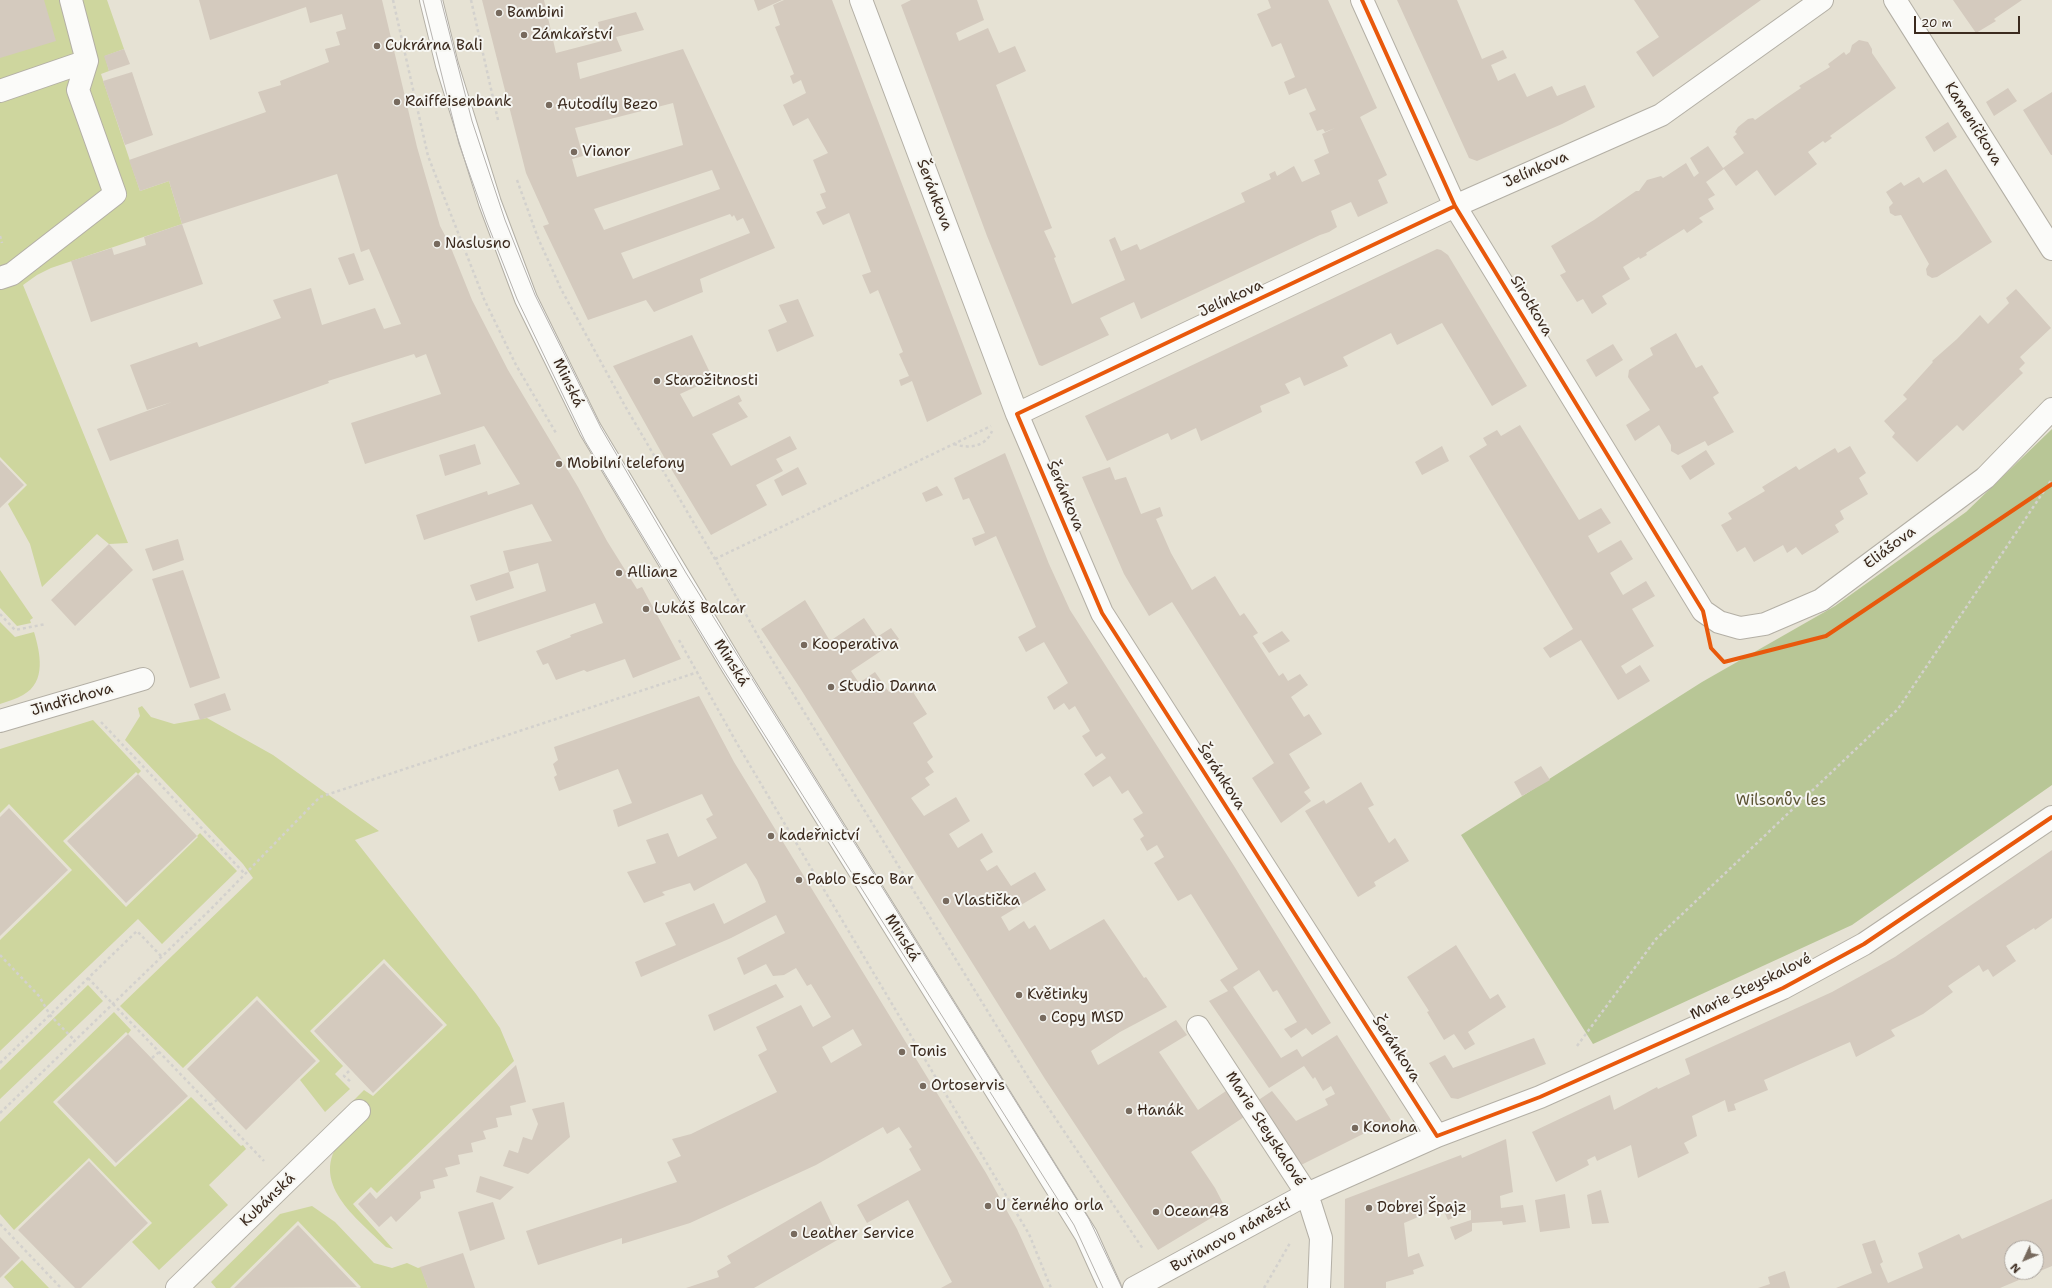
<!DOCTYPE html>
<html>
<head>
<meta charset="utf-8">
<style>
  body { margin:0 }
  #map { position:relative; width:2052px; height:1288px; overflow:hidden; background:#e6e2d4; font-family:"Shantell Sans",sans-serif }
  canvas { display:block }
  .north { position:absolute; left:2004px; top:1240px; width:40px; height:40px; box-sizing:border-box; background:#f6f6f2; border:1px solid #aba49d; border-radius:50%; rotate:226deg; font-size:11px; font-weight:700; line-height:16px; text-align:center; color:#3b2a1e }
  .north::after { content:''; display:block; margin:auto; width:14px; height:18px; background:#776a5e; clip-path:polygon(50% 0,100% 100%,50% 72%,0 100%) }
  .scale { position:absolute; left:1914px; top:16px; width:106px; height:18px; box-sizing:border-box; border:2px solid #3b2a1e; border-top:0; padding-left:5px; font-size:12px; line-height:14px; white-space:nowrap; color:#3b2a1e; -webkit-text-stroke:3px #f6f6f2; paint-order:stroke }
</style>
</head>
<body>
<div id="map">
<canvas width="2052" height="1288"></canvas>
<div class="north">N</div>
<div class="scale">20 m</div>
</div>
<script>
const context = document.querySelector('canvas').getContext('2d');
context.lineJoin = 'round';
function fillPath(path, color) {
  context.fillStyle = color;
  context.fill(path, 'evenodd');
}
function strokePath(path, color, width, dash) {
  context.strokeStyle = color;
  context.lineWidth = width;
  context.lineCap = dash ? 'butt' : 'round';
  context.setLineDash(dash || []);
  context.stroke(path);
}
function drawText(font, color, halo, rows, align = 'center') {
  context.font = font + ' "Shantell Sans",sans-serif';
  context.lineWidth = 4;
  context.setLineDash([]);
  context.textBaseline = 'middle';
  context.strokeStyle = halo;
  context.fillStyle = color;
  for (const [text, x, y, turn = 0] of rows) {
    context.save();
    context.translate(x, y);
    context.rotate((+turn || 0) * Math.PI / 180);
    context.textAlign = isNaN(turn) ? turn : align;
    if (halo) context.strokeText(text, 0, 0);
    context.fillText(text, 0, 0);
    context.restore();
  }
}
const green = new Path2D(`
  M0,0H107L124,49L105,56L109,71L101,74L140,191L169,181L182,224L51,268L37,275L23,285L128,543L109,544L97,534L42,587L30,544L8,504L27,485L0,457Z
  M0,570L33,618L30,620L31,623L17,626L0,608Z
  M0,622L15,637L34,632C40,652 47,682 23,695C16,699 8,701 0,704Z
  M142,706L151,717L174,724L207,718L273,755L379,831L355,840L476,994L500,1028L514,1061L377,1193L371,1187L353,1204L393,1249L386,1247C357,1218 307,1183 342,1138C348,1130 357,1123 364,1116L351,1103L364,1090L373,1096L447,1025L384,959L310,1031L343,1066L335,1074L350,1089L325,1112L300,1080L320,1061L257,996L183,1068L120,1006L253,878L243,864L125,740L140,716L138,708Z
  M93,720L141,771L138,774L136,772L63,841L126,907L198,837L197,836L200,833L237,871L162,944L138,919L0,1051V940L72,870L9,804L0,813V749Z
  M88,985L103,1001L0,1099V1070Z
  M114,1012L131,1030L128,1034L126,1032L53,1102L115,1167L191,1097L241,1146L243,1145L246,1149L209,1185L228,1205L159,1270L132,1242L152,1223L89,1158L14,1230L0,1214V1122Z
  M312,1206L335,1222L374,1263L392,1268L407,1263L418,1268L421,1267L428,1288H360L361,1287L298,1221L230,1288H216L211,1282L280,1214Z
  M22,1260L49,1288H14L4,1277Z`);
const forest = new Path2D(`
  M2052,429V785L1852,925L1593,1044L1461,835L1702,682L1835,606L1966,512Z`);
const building = new Path2D(`
  M0,0H44L56,41L0,58Z
  M199,0H382L417,147L440,226L449,243L472,300L508,370L578,487L607,541L637,589L642,587L681,659L633,678L625,659L587,672L584,670L556,680L548,663L543,665L536,651L571,637L570,635L603,623L595,603L478,642L470,616L546,591L538,563L509,572L514,588L476,601L470,585L509,572L503,551L552,541L532,504L424,540L416,515L487,491L488,495L520,484L484,426L365,464L351,423L441,394L426,354L416,358L414,354L328,381L329,383L110,461L97,429L172,402L147,410L130,365L197,342L199,347L281,318L273,300L311,288L322,325L375,308L384,329L401,324L369,249L361,252L337,174L182,224L169,181L140,191L129,160L266,112L258,92L281,85L280,81L329,62L325,49L340,45L336,32L346,29L342,14L310,23L306,7L210,40Z
  M482,0H544L556,53L602,41L598,22L636,12L644,30L616,37L622,51L577,63L580,79L683,49L775,248L700,279L703,292L654,312L646,300L588,320L543,226L549,224L526,173ZM673,103L683,145L577,177L572,159L583,156L575,128ZM712,170L720,189L604,230L594,209ZM730,214L732,217L734,215L737,221L743,218L750,233L633,279L621,253Z
  M754,0H782L758,11Z
  M784,0H832L982,394L927,422L912,381L901,386L899,380L909,376L899,354L903,352L878,290L870,294L862,275L871,272L849,213L823,225L816,212L826,208L820,194L826,192L813,160L828,153L808,118L793,126L783,105L806,93L801,80L793,84L790,76L794,74L775,27L780,25L773,5Z
  M911,0H977L984,20L956,33L959,41L988,28L999,53L1015,46L1026,71L996,85L1052,228L1044,231L1056,257L1054,258L1072,304L1125,280L1109,240L1115,237L1121,251L1137,244L1140,250L1245,202L1241,193L1271,179L1269,174L1275,171L1277,176L1294,166L1302,182L1320,174L1314,160L1329,153L1322,134L1335,128L1325,132L1323,129L1317,131L1309,113L1316,110L1306,88L1289,95L1284,82L1295,77L1281,43L1272,47L1257,14L1271,8L1268,0H1328L1377,108L1360,117L1387,175L1378,180L1388,203L1358,217L1351,202L1331,211L1337,227L1329,232L1320,235L1141,319L1134,302L1100,318L1109,335L1042,366L1039,365L987,236L901,5Z
  M1397,0H1457L1482,59L1503,50L1507,58L1491,65L1498,81L1515,73L1527,97L1552,86L1557,96L1585,85L1595,107L1562,124L1477,161L1469,158Z
  M1634,0H1761L1653,77L1636,52L1659,37Z
  M1953,0H2022L1994,19L1996,21L1976,33Z
  M1859,40L1868,42L1872,49V53L1896,88L1830,136L1832,138L1825,143L1823,141L1808,152L1817,164L1775,196L1757,170L1736,186L1724,169L1706,182L1715,195L1708,199L1714,209L1699,218L1703,222L1687,233L1684,229L1646,253L1647,255L1640,259L1639,257L1623,267L1630,279L1602,296L1607,304L1592,314L1583,299L1577,302L1560,275L1566,272L1551,246L1594,220L1636,191H1639L1647,180L1661,176L1663,178L1686,163L1694,177L1699,173L1690,158L1708,146L1723,168L1744,153L1733,137L1737,134L1735,132L1738,127L1748,119L1753,118L1755,120L1776,105L1801,88L1799,86L1830,67L1828,64L1844,52L1846,55L1850,52L1852,45Z
  M124,49L130,64L109,71L104,56Z
  M132,72L153,135L125,145L103,81Z
  M2008,88L2017,101L1994,116L1986,102Z
  M2052,92V155H2051L2023,110Z
  M1948,122L1957,137L1934,152L1925,137Z
  M1946,169L1992,242L1937,277L1932,278L1927,275L1926,269L1929,264L1901,215L1895,216L1890,213L1889,207L1893,203L1886,192L1901,182L1904,186L1919,177L1923,183Z
  M182,224L203,284L91,322L71,261L112,248L114,255L146,245L144,237Z
  M1437,249L1441,250L1448,255L1527,386L1492,406L1442,323L1397,345L1391,333L1343,357L1348,366L1304,386L1300,377L1285,384L1290,393L1260,406L1262,412L1201,441L1196,428L1171,440L1168,433L1107,461L1085,416Z
  M354,253L364,280L349,285L338,258Z
  M2016,289L2051,328L2020,357L2025,363L2019,369L2023,373L1963,431L1957,425L1917,462L1892,437L1895,433L1884,421L1907,399L1903,395L1933,362L1932,361L1957,339L1980,315L1988,324L2009,303L2006,298Z
  M798,299L814,336L777,352L768,330L787,322L779,305Z
  M1676,333L1696,368L1702,365L1719,393L1713,397L1734,432L1708,446L1705,441L1678,455L1671,451V445L1659,425L1635,441L1626,425L1650,410L1628,377L1629,370L1653,355L1650,348Z
  M692,335L713,379L680,394L693,417L739,395L742,401L738,403L748,417L712,434L731,466L790,436L797,449L776,459L783,471L756,485L767,505L711,535L664,457L613,366Z
  M1613,344L1623,360L1596,377L1586,360Z
  M1520,425L1579,520L1601,508L1611,523L1588,536L1598,553L1621,540L1633,559L1610,573L1623,595L1646,581L1655,596L1632,609L1654,646L1621,666L1626,674L1640,665L1650,681L1618,700L1581,640L1550,658L1543,648L1573,629L1469,456L1487,445L1483,438L1497,430L1501,436Z
  M475,444L481,464L445,476L439,455Z
  M1442,446L1449,461L1422,475L1415,462Z
  M1850,446L1866,473L1859,478L1868,494L1840,511L1844,519L1835,525L1839,532L1802,555L1796,547L1787,553L1783,545L1754,562L1745,547L1737,552L1721,525L1732,519L1728,513L1765,491L1762,487L1796,466L1799,470L1835,448L1838,453Z
  M1706,450L1715,464L1690,480L1681,466Z
  M1005,453L1049,564L1070,610L1234,866L1331,1023L1312,1035L1306,1028L1291,1038L1284,1029L1297,1022L1277,990L1273,992L1259,970L1233,987L1281,1058L1297,1049L1302,1057L1337,1035L1391,1120L1297,1167L1254,1103L1272,1091L1296,1121L1328,1105L1325,1099L1335,1094L1331,1086L1323,1091L1315,1077L1313,1079L1304,1066L1269,1088L1209,1001L1228,991L1220,980L1238,969L1191,894L1178,901L1154,863L1164,857L1157,845L1147,851L1140,839L1144,836L1133,819L1143,813L1128,790L1122,794L1110,776L1093,787L1084,774L1106,758L1102,753L1096,757L1082,736L1090,731L1075,706L1069,710L1064,703L1054,710L1047,697L1068,683L1044,642L1026,652L1018,637L1036,627L996,536L975,546L972,538L985,533L969,498L963,500L954,478Z
  M0,460L24,485L0,508Z
  M798,467L807,484L782,496L774,480Z
  M1110,467L1115,480L1126,477L1141,514L1160,507L1163,516L1156,519L1171,553L1192,590L1215,576L1240,616L1244,613L1258,633L1253,636L1279,676L1283,673L1288,681L1300,674L1308,685L1291,697L1304,717L1309,714L1322,734L1289,754L1310,788L1304,792L1311,801L1281,823L1252,778L1274,763L1172,602L1149,616L1124,574L1082,477Z
  M937,486L943,495L926,502L922,493Z
  M178,539L184,560L153,571L145,549Z
  M109,544L133,570L75,626L51,600Z
  M183,570L220,678L190,688L152,579Z
  M805,600L830,641L864,618L877,637L891,628L899,639L851,671L859,683L875,672L889,692L906,681L927,714L913,723L933,757L927,762L934,772L925,778L930,785L911,798L924,816L956,797L970,821L949,834L958,848L982,833L993,852L980,860L987,871L997,865L1011,886L1035,872L1046,890L1001,917L1009,931L1024,921L1029,929L1035,925L1050,950L1104,919L1144,978L1146,977L1167,1007L1120,1032L1091,1051L1098,1065L1176,1020L1187,1035L1159,1052L1198,1110L1226,1091L1244,1117L1191,1152L1215,1188L1226,1209L1158,1250L1045,1079L800,688L761,629Z
  M1282,631L1290,641L1269,653L1262,643Z
  M225,693L231,710L200,720L194,704Z
  M699,696L734,762L986,1173L1017,1229L1044,1288H941L952,1282L908,1200L867,1223L857,1205L921,1170L909,1149L912,1147L899,1127L887,1134L883,1127L816,1165L690,1223L622,1244V1238L538,1265L526,1231L677,1182L667,1162L681,1156L672,1139L691,1134L777,1092L758,1055L767,1050L756,1027L801,1005L813,1027L831,1017L811,984L807,986L796,968L784,975L773,976L766,964L744,975L737,958L785,933L776,915L731,938L641,977L635,962L676,945L665,923L714,903L724,924L766,902L757,880L746,863L694,891L690,883L662,892L665,895L644,903L627,872L656,863L646,840L668,833L678,857L717,838L706,819L713,815L702,794L618,827L613,810L632,803L618,769L559,791L554,777L557,775L553,764L558,760L554,747ZM853,1029L862,1045L831,1063L822,1047Z
  M1541,766L1550,780L1522,796L1514,782Z
  M138,774L197,836L126,903L67,841Z
  M1361,782L1374,805L1368,808L1389,843L1395,838L1409,861L1374,882L1376,886L1358,897L1305,811L1324,800L1326,804Z
  M9,808L68,870L0,936V817Z
  M2052,850V918L2035,930L2034,928L2006,946L2016,961L1993,977L1988,969L1983,972L1979,965L1948,986L1953,992L1923,1014L1891,1030L1895,1036L1856,1057L1850,1042L1764,1080L1768,1090L1734,1104L1736,1110L1728,1112L1725,1100L1692,1116L1697,1136L1684,1143L1689,1153L1638,1178L1631,1145L1597,1161L1595,1156L1587,1160L1589,1165L1556,1182L1532,1132L1610,1095L1614,1110L1657,1087L1658,1089L1690,1074L1685,1059L1832,992L1895,957Z
  M1456,945L1490,999L1498,994L1506,1007L1468,1032L1475,1044L1465,1050L1454,1034L1444,1040L1427,1012L1429,1011L1407,977Z
  M384,963L443,1025L373,1093L314,1031Z
  M776,984L784,997L714,1031L708,1015Z
  M257,1000L316,1061L246,1130L187,1069Z
  M128,1034L188,1096L116,1163L57,1102Z
  M1534,1038L1546,1064L1458,1099L1451,1098L1429,1063L1445,1055L1453,1068Z
  M516,1065L526,1102L510,1106L512,1115L496,1118L498,1127L483,1131L486,1139L471,1143L473,1152L458,1155L460,1164L445,1168L448,1176L433,1180L435,1188L420,1192L421,1198L396,1222L391,1216L379,1227L358,1204L370,1192L376,1199Z
  M564,1102L570,1137L528,1174L503,1166L509,1150L518,1153L523,1137L532,1140L538,1124L532,1109Z
  M1506,1139L1513,1192L1500,1196L1501,1208L1523,1205L1526,1222L1503,1225L1502,1221L1472,1223V1231L1455,1240L1450,1227L1471,1220V1210L1448,1220L1442,1207L1404,1223L1408,1257L1419,1253L1424,1266L1413,1270L1414,1274L1386,1282V1288H1344L1345,1199L1461,1155L1462,1158Z
  M89,1161L148,1223L81,1288H75L18,1230Z
  M480,1176L514,1187L500,1200L476,1192Z
  M1601,1190L1609,1223L1592,1224L1587,1195Z
  M1565,1194L1570,1228L1540,1232L1535,1200Z
  M2052,1199V1266L2000,1288H1836L1872,1273L1862,1244L1875,1240L1883,1262L1880,1264L1888,1283L1923,1268L1918,1253L1959,1234L1962,1239ZM2012,1248H2036V1272H2012Z
  M821,1201L839,1239L754,1288H686L719,1277L717,1271L731,1263L727,1256Z
  M493,1202L505,1239L470,1251L458,1212Z
  M298,1225L357,1287L234,1288Z
  M0,1237L20,1258L0,1278Z
  M463,1253L475,1288H428L420,1267Z
  M1785,1271L1790,1288H1758L1770,1284L1768,1277Z`);
const path = new Path2D(`
  M393,0L428,156L484,299L516,365L556,433
  M471,0L498,120
  M517,180L538,238L561,289L625,406L715,559L763,645L1031,1082L1143,1249
  M0,236L2,243
  M954,444C968,449 986,447 992,431
  M715,559L991,426
  M0,614L15,630L46,624
  M679,640L739,747L1029,1234L1051,1288
  M1807,641L1826,636L2052,484
  M1716,653L1724,662L1737,659
  M101,722L245,874
  M0,955L39,996L50,1015L75,1041
  M88,978L264,1161
  M1577,1046L1656,939L1898,709L2052,479
  M152,1058L159,1052
  M0,1063L137,931L162,957
  M349,1071L344,1076L351,1082
  M210,1105L217,1100
  M0,1113L211,909L320,797L698,672
  M0,1224L61,1288
  M1264,1288L1290,1243`);
const minor = new Path2D(`
  M431,0L447,65L490,203L526,299L590,429L733,667L1086,1235L1110,1288
  M861,0L1017,414L1102,613L1437,1136
  M1362,0L1455,206L1703,611L1719,622L1740,628L1765,624L1821,600L1985,478L2052,409
  M1895,0L2052,249
  M0,91L87,61L71,0
  M0,278L12,274L115,194L78,90L87,61
  M1017,414L1455,206L1661,115L1822,0
  M0,721L143,679
  M1198,1027L1307,1194L1321,1238L1319,1288
  M177,1288L359,1111
  M1134,1288L1307,1194L1437,1136L1540,1097L1783,988L1864,944L2052,817`);
const tram = new Path2D(`
  M423,0L459,144L486,220L517,299L585,441L723,669L1074,1225L1103,1288
  M441,0L472,121L505,220L535,295L601,428L686,573L1089,1219L1122,1288`);
const cycleway = new Path2D(`
  M1362,0L1455,206L1703,611L1711,648L1724,662L1826,636L2052,484
  M1455,206L1017,414L1102,613L1437,1136L1540,1097L1783,988L1864,944L2052,817`);
const markers = [
  [499,13,4,"#776a5e"],
  [524,35,4,"#776a5e"],
  [377,46,4,"#776a5e"],
  [397,102,4,"#776a5e"],
  [549,105,4,"#776a5e"],
  [574,152,4,"#776a5e"],
  [437,244,4,"#776a5e"],
  [657,381,4,"#776a5e"],
  [559,464,4,"#776a5e"],
  [619,573,4,"#776a5e"],
  [646,609,4,"#776a5e"],
  [804,645,4,"#776a5e"],
  [831,687,4,"#776a5e"],
  [771,836,4,"#776a5e"],
  [799,880,4,"#776a5e"],
  [946,901,4,"#776a5e"],
  [1019,995,4,"#776a5e"],
  [1043,1018,4,"#776a5e"],
  [902,1052,4,"#776a5e"],
  [923,1086,4,"#776a5e"],
  [1129,1111,4,"#776a5e"],
  [1355,1128,4,"#776a5e"],
  [988,1206,4,"#776a5e"],
  [1369,1208,4,"#776a5e"],
  [1156,1212,4,"#776a5e"],
  [794,1234,4,"#776a5e"]
];
const poiNames = [
  ["Bambini",507,13],
  ["Zámkařství",532,35],
  ["Cukrárna Bali",385,46],
  ["Raiffeisenbank",405,102],
  ["Autodíly Bezo",557,105],
  ["Vianor",582,152],
  ["Naslusno",445,244],
  ["Starožitnosti",665,381],
  ["Mobilní telefony",567,464],
  ["Allianz",627,573],
  ["Lukáš Balcar",654,609],
  ["Kooperativa",812,645],
  ["Studio Danna",839,687],
  ["kadeřnictví",779,836],
  ["Pablo Esco Bar",807,880],
  ["Vlastička",954,901],
  ["Květinky",1027,995],
  ["Copy MSD",1051,1018],
  ["Tonis",910,1052],
  ["Ortoservis",931,1086],
  ["Hanák",1137,1111],
  ["Konoha",1363,1128],
  ["U černého orla",996,1206],
  ["Dobrej Špajz",1377,1208],
  ["Ocean48",1164,1212],
  ["Leather Service",802,1234]
];
const streetNames = [
  ["Kameníčkova",1973,124,58],
  ["Jelínkova",1536,170,-24],
  ["Šeránkova",934,195,69],
  ["Jelínkova",1231,299,-25],
  ["Sirotkova",1531,306,59],
  ["Minská",568,383,64],
  ["Šeránkova",1065,496,67],
  ["Eliášova",1890,548,-37],
  ["Minská",731,663,58],
  ["Jindřichova",72,700,-16],
  ["Šeránkova",1221,777,57],
  ["Minská",902,938,58],
  ["Marie Steyskalové",1751,987,-26],
  ["Šeránkova",1396,1049,57],
  ["Marie Steyskalové",1265,1129,57],
  ["Kubánská",268,1200,-44],
  ["Burianovo náměstí",1231,1236,-29]
];
const parkNames = [
  ["Wilsonův les",1781,801]
];
fillPath(green, '#ced69e');
fillPath(forest, '#b8c696');
fillPath(building, '#d4cabe');
strokePath(minor, '#b3afa5', 24);
strokePath(path, '#d3d1cd', 2.5, [3, 3]);
strokePath(minor, '#fbfbf9', 22);
strokePath(tram, '#b6b3af', 1);
strokePath(cycleway, '#e8590c', 4);
for (const [x, y, r, color] of markers) {
  const dot = new Path2D();
  dot.arc(x, y, r, 0, 2 * Math.PI);
  context.fillStyle = color;
  context.fill(dot);
  strokePath(dot, '#f6f6f2', 1.5);
}
drawText('15px', '#3b2a1e', '#f6f6f2', poiNames, 'left');
drawText('15px', '#3b2a1e', '#f6f6f2', streetNames);
drawText('15px', '#5b5333', '#f6f6f2', parkNames);
</script>
</body>
</html>
